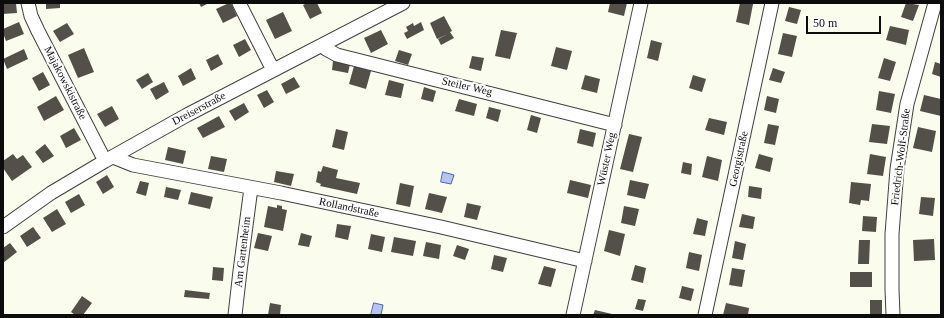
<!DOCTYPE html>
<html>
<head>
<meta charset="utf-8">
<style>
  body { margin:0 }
  #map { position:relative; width:944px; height:318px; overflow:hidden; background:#fafded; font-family:Georgia,serif }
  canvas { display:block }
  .frame { position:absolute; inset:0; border:4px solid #0c0c0c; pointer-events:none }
  .scale { position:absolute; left:806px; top:16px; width:75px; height:18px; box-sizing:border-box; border:2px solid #0c0c0c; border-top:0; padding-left:5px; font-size:12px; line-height:14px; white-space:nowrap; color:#0c0c0c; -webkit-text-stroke:3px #fff; paint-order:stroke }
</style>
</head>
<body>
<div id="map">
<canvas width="944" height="318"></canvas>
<div class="frame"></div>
<div class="scale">50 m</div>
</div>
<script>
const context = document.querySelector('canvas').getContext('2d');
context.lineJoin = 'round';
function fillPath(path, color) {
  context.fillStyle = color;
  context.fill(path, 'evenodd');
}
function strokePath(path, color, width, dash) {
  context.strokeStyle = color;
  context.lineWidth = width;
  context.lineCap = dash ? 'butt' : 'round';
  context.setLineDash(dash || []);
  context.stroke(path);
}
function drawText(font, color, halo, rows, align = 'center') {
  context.font = font + ' Georgia,serif';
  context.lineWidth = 4;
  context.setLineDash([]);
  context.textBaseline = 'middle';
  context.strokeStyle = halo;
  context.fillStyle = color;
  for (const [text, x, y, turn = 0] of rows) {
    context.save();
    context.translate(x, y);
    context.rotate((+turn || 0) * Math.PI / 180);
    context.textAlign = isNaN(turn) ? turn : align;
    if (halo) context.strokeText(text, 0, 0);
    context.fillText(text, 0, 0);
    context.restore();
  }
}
const water = new Path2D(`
  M443,172L454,175L451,184L441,182Z
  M374,303L383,305L381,315H371Z`);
const building = new Path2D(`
  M3,3H16L17,13L3,14Z
  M46,3H60V8L46,9Z
  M199,3H209L201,7Z
  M229,3H231L237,16L223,23L216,9Z
  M307,3H317L322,13L310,19L303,5Z
  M610,3H627L624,16L608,12Z
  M740,3L753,4L749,25L736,22Z
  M906,3L919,5L913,21L901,17Z
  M789,7L801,10L797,24L785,21Z
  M283,12L292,31L275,39L266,20Z
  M444,16L452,31L450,32L454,38L441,45L438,39L448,34L437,39L430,23Z
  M19,22L24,34L6,41L3,33V29Z
  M421,22L424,30L407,39L404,33L408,31L406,27L413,23L414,26Z
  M67,23L74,34L60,42L53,31Z
  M890,26L909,30L906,45L886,40Z
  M381,30L388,44L371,53L364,38Z
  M501,30L517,33L510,59L495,56Z
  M783,33L797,36L792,57L778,54Z
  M245,39L251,50L239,57L233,45Z
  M651,40L662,43L658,61L647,58Z
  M556,47L572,51L567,70L551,66Z
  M84,48L94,72L78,78L68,55Z
  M24,49L28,59L7,69L3,59Z
  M399,50L412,54L408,65L395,61Z
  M218,54L223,64L211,71L206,60Z
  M472,56L484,58L481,71L469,68Z
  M884,58L896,62L890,81L878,78Z
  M333,61L350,64L348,73L332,70Z
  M935,62L941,64V77L932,74Z
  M354,66L371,71L366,89L349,84Z
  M191,68L196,79L183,86L178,76Z
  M773,68L785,72L781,83L769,80Z
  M43,72L50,85L39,91L32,78Z
  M148,73L153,82L142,89L136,80Z
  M585,75L600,79L597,93L581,89Z
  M693,75L706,79L702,92L689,88Z
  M294,77L300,87L286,94L281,84Z
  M389,80L404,84L401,98L385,95Z
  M164,82L169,92L156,100L150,89Z
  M424,87L436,91L433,102L421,99Z
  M267,90L274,102L264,108L257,95Z
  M879,91L895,94L891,113L876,110Z
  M924,95L941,99V116L920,111Z
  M56,96L64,110L44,121L37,107Z
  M767,96L779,99L776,113L764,110Z
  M459,99L477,104L474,116L455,111Z
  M244,103L249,112L235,121L229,111Z
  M112,106L119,119L105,127L97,114Z
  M489,107L501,110L498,122L486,118Z
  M531,115L541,118L537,133L527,130Z
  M219,116L225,127L203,138L197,128Z
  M709,118L727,122L724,135L705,130Z
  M768,124L779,126L775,145L764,143Z
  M872,124L890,126L887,144L869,142Z
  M918,127L936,131L932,152L913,148Z
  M74,128L81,140L66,148L60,136Z
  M336,129L348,132L344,150L332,147Z
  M580,129L596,133L593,147L577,143Z
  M629,134L642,137L633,172L620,169Z
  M45,144L54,156L43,163L35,152Z
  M168,147L186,151L183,164L165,160Z
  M13,154L17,159L23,155L32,167L12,181L3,168V161Z
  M759,154L773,158L770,172L755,168Z
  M870,154L886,157L883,176L867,174Z
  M211,156L227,159L224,172L208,169Z
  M707,156L722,160L718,181L702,177Z
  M683,162L692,164L691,175L681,173Z
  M323,166L338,170L336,178L360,183L357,194L320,186L321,184L316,182L318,171L321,172Z
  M276,171L294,174L291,186L274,182Z
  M107,175L114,187L103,194L96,182Z
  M570,180L591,185L588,198L567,193Z
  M630,180L649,184L645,199L627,195Z
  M140,181L149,183L146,196L136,193Z
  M851,182L871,184L869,201L861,200L860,205L849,203Z
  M400,183L414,186L410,207L396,204Z
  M749,186L762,188L761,199L748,197Z
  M166,187L181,190L178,200L164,197Z
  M191,192L213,197L210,209L188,204Z
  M429,193L447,197L442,213L425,209Z
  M79,194L85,205L71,213L65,202Z
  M921,197L935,198L933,216L919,214Z
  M467,203L481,206L477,220L464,217Z
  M277,205L282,206V209L287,210L283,231L264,227L268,206L277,208Z
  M624,206L639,209L635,226L621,223Z
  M57,209L66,224L52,232L43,218Z
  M742,214L755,217L753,229L739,227Z
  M863,216L877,217L876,232L862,231Z
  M697,218L708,221L705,236L693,234Z
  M337,224L351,226L348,240L335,237Z
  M33,227L41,238L27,247L20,236Z
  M609,230L625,234L620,256L604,251Z
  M258,233L272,236L268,251L254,248Z
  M301,233L312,236L309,247L298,245Z
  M371,234L385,237L382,252L368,249Z
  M394,237L416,241L413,256L391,252Z
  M934,239L935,260L914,261L913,240Z
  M859,240H870L869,264H858Z
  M735,241L746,244L743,260L732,258Z
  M426,242L441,245L439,259L423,256Z
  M10,243L17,252L3,263V248Z
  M457,245L469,249L465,260L453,256Z
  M689,252L702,255L699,271L686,268Z
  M494,255L507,258L503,272L491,269Z
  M635,265L646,268L643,283L631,280Z
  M544,266L556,269L551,287L538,284Z
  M213,267L224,268L223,281L212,280Z
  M732,268L745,270L742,287L729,285Z
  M850,272H872V287H850Z
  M682,286L694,289L691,301L679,298Z
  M185,290L210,293L209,299L184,297Z
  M82,296L92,303L83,315H75L71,312Z
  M638,299L646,300L643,311L635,309Z
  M870,300H882V315H870Z
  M270,303L281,305L280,315H268Z
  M726,303L749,308L748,315H723Z
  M595,310L612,314V315H593Z`);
const minor = new Path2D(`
  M28,3L31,16L38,31L105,161
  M239,3L273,70
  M322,45L326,49L337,55L615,125
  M113,157L133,165L281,193L441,227L585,261
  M3,227L51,193L105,161L187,115L403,3
  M235,315L240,271L251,188
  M573,315L641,3
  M705,315L772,3
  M893,315L892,289V234L897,169L907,104L935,3`);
const streetNames = [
  ["Majakowskistraße",65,83,63],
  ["Steiler Weg",467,87,13],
  ["Dreiserstraße",199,109,-28],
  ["Friedrich-Wolf-Straße",901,157,-83],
  ["Wüster Weg",607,159,-78],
  ["Georgistraße",739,159,-78],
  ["Rollandstraße",349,208,12],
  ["Am Gartenheim",243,252,-83]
];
fillPath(water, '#b7c5ee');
strokePath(water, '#4862bb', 1);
fillPath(building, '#535049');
strokePath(minor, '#3f3f3f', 15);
strokePath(minor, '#fff', 13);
drawText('11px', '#0c0c0c', '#fff', streetNames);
</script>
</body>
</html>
